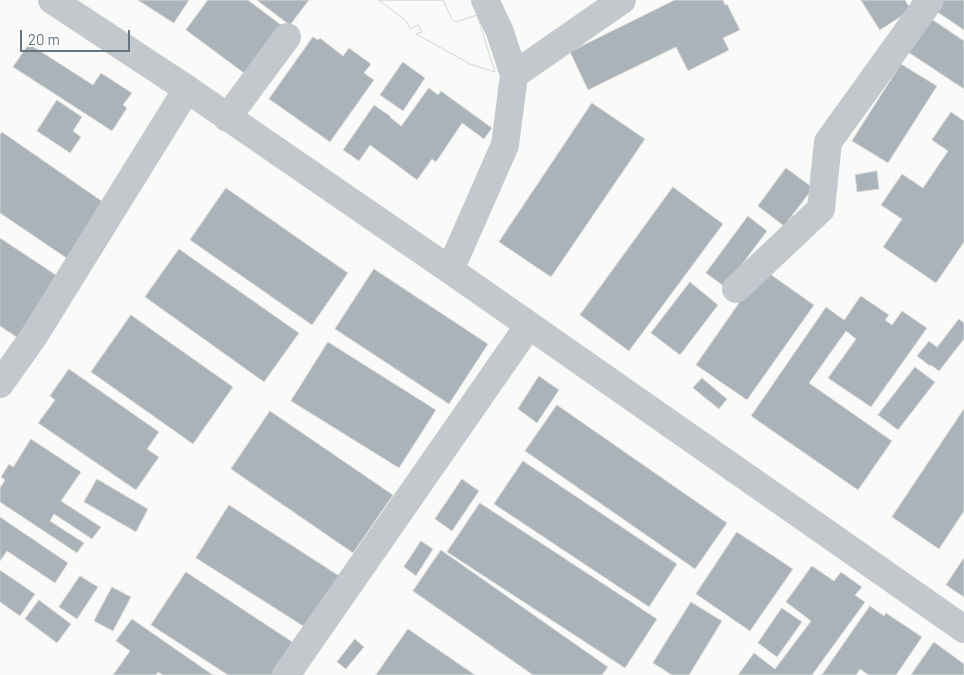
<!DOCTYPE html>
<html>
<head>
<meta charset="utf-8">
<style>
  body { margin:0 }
  #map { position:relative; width:964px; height:675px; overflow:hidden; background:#fafaf8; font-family:Barlow,sans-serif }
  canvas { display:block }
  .scale { position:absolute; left:20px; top:30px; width:110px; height:22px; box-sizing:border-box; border:2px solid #657683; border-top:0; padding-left:6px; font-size:15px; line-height:18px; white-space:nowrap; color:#657683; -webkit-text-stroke:4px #fff; paint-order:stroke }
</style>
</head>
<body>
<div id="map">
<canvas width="964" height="675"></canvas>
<div class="scale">20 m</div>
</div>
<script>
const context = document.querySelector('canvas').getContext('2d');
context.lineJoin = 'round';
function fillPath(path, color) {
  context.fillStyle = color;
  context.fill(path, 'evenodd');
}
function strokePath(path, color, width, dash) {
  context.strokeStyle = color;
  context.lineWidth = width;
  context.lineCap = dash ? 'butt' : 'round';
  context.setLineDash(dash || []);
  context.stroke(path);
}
const building = new Path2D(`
  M138,0H189L174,23Z
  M208,0H248L285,28L248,76L186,30Z
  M257,0H309L290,25Z
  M379,0H443L451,17H450L455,22L477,15L495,72L470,64L416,34L422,32L418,25L410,29L407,22Z
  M379,0H443L451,17H450L455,22L477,15L495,72L470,64L416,34L422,32L418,25L410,29L407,22Z
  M675,0H723L725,5L727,4L740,30L723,38L729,50L688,71L676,47L588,90L570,52Z
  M861,0H905L911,10L880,30Z
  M943,0H964V30L936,11Z
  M930,18L964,41V89L908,52Z
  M313,37L318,40L320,38L343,56L349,48L371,64L364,73L374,80L330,142L269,99Z
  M29,44L93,85L101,73L132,93L123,105L127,108L112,131L13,67Z
  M403,62L425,78L403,111L380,95Z
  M901,64L937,86L888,163L852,141Z
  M429,88L438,95L441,91L492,128L484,139L462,123L436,162L432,159L417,180L370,145L359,161L343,150L374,105L390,116V117L401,126Z
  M57,100L82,117L73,131L81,137L70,153L37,131Z
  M592,103L645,139L551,277L499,242Z
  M951,112L964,121V242L936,283L883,247L902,219L881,205L902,174L923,188L948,151L932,140Z
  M2,132L106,204L68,259L0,213V135Z
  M786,168L813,188L784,226L758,206Z
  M877,171L879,189L857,192L855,175Z
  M673,187L723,224L629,351L580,315Z
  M226,188L348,273L312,325L190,240Z
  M748,216L767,231L725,287L706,273Z
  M0,238L62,279L21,340L0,326Z
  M179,249L299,333L264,382L145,297Z
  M374,269L488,344L449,404L335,329Z
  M763,269L814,305L747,400L696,365Z
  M690,282L718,305L680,355L651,333Z
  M861,296L889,315L885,320L892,325L902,311L927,328L871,407L828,378L856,339L846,331L809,383L892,441L858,490L751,416L826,307L844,320Z
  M131,315L233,387L193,444L91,372Z
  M959,319L964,323V339L939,371L931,365L930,366L917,356L929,341L937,347Z
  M328,342L436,410L399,468L291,401Z
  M915,367L935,382L898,430L878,415Z
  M69,369L159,432L147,449L159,457L136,490L38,423L55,400L50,396Z
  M539,376L559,390L537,423L518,409Z
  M702,378L727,399L719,409L693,388Z
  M557,405L727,523L695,569L525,451Z
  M964,409V511L939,549L892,517Z
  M270,411L393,495L353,553L231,469Z
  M31,439L81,472L61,501L101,527L92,539L54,514L50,521L84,543L77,553L0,502V488L5,480L1,477L9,464L13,467Z
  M523,461L677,564L649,607L494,504Z
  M97,479L148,509L136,532L84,502Z
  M462,479L479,491L452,531L435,519Z
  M480,503L657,619L625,668L447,552Z
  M229,505L344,579L311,631L196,558Z
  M0,517L68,563L55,583L7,551L0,561Z
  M737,532L793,569L750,631L696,594Z
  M421,541L433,549L416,576L404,567Z
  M441,550L608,667L602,675H533L413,591Z
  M964,558V597L946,585Z
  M812,566L834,581L841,572L862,587L855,595L865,602L812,675H738L754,653L775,669L811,621L786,602Z
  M0,570L35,594L20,616L0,602Z
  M186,572L300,647L281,675H228L151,625Z
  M80,576L98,587L77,619L59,607Z
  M112,587L131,597L113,631L94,621Z
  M39,600L71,624L57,643L25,619Z
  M691,602L722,621L689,675H672L653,663Z
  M870,606L884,616L886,613L922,637L896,675H869L860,669L856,675H822Z
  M782,608L802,622L777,657L758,643Z
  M132,619L213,675H163L158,672L156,675H113L130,651L116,641Z
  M408,629L475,675H376Z
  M355,639L364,647L346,669L337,662Z
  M934,642L964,664V675H911Z`);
const street = new Path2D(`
  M52,0L187,89
  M514,75L622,0
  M227,118L287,37
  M450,270L505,145L514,75L500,32L485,0
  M736,289L821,209L828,142L930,0
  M0,384L34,336L187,89L450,270L964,629
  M286,675L529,325`);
fillPath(building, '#aab3b9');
strokePath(building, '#dcdcda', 1);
strokePath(street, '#c3c8cc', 28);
</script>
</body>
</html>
